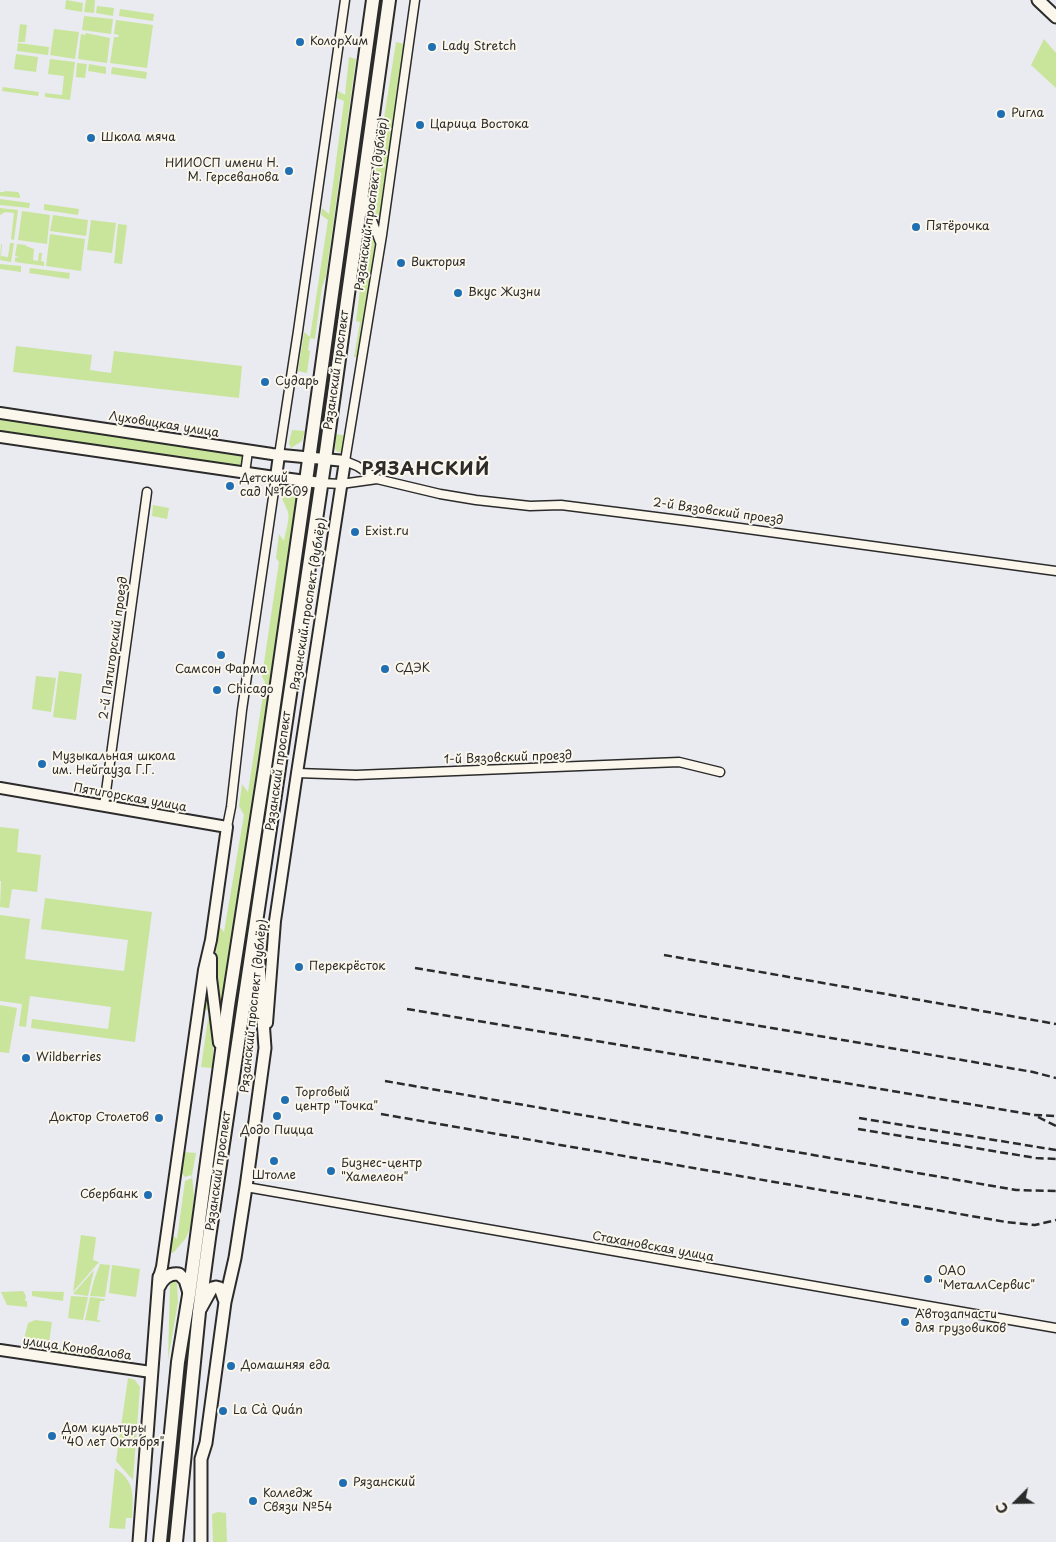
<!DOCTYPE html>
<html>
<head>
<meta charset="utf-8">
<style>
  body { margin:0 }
  #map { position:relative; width:1056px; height:1542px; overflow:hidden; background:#eaeaf1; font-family:"Playpen Sans",sans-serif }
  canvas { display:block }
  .north { position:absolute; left:991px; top:1477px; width:50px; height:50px; -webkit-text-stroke:4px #fbf7ec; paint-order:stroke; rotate:247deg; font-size:14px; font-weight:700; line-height:20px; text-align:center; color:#2b2b2b }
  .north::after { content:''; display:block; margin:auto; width:18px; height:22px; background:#2b2b2b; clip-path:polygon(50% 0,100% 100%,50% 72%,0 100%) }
</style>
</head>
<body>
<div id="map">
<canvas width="1056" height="1542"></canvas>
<div class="north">С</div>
</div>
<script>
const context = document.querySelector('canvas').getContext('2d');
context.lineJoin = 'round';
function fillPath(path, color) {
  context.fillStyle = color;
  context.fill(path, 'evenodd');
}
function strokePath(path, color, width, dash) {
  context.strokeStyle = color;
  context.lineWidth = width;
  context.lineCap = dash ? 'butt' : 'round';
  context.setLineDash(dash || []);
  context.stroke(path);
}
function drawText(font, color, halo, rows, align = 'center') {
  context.font = font + ' "Playpen Sans",sans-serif';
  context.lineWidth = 4;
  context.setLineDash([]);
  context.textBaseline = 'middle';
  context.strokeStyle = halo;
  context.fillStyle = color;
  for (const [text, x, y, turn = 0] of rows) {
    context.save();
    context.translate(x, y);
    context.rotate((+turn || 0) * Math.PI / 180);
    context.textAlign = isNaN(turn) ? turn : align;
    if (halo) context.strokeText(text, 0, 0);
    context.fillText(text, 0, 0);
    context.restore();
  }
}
const green = new Path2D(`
  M66,0L83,3L82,12L65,9Z
  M86,0H95L94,13L84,12Z
  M97,6L114,8L113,16L96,13Z
  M120,9L154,14L153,21L119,16Z
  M84,16L113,19L111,34L82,30Z
  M116,20L153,25L147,68L110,63L114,37H118L119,35L114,34Z
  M20,24L27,25L25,42H18Z
  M54,29L79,32L75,59L50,55Z
  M86,33L110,38L107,63L78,59L81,34L85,35Z
  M1044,39L1056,53V88L1031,65Z
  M396,42L404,44L380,215L378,217L376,215L372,195Z
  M18,43L49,47L48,55L17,51Z
  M16,54L38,57L36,72L14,69Z
  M349,57L356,59L326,276L322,287L315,339L310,338L308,350L310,351L307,373L298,371L304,332L310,337L328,220L321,215L322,208L329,214L344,101L337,98L338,91L345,95Z
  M50,59L75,62L70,100L45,97V93L62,95L64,76L48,74Z
  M77,63L87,64L85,78L76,77Z
  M89,64L106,67V74L88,71Z
  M112,67L147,72L146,79L111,74Z
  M3,87L39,92L38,96L2,91Z
  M5,191L18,192L20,195V198L0,196V192H4Z
  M0,199L30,203L29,208L0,205Z
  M44,204L79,209L78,215L44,210Z
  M0,208L18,210L14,240L11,239L14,213L5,212L0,215Z
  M22,211L50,215L47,244L18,240Z
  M53,215L88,220L86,236L50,231Z
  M91,220L116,223L112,253L87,250Z
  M118,224L127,225L122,264L114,263Z
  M368,226H371L375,244L359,357H354L360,322L356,321Z
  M50,234L85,239L81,271L46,266Z
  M10,243H14L11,262L0,260L1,244H2L1,256L8,257Z
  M17,244L26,245V246L34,249L33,260L38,261L39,253H42L41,261L44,262V266L15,262V258L19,257L15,256Z
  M0,264L21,266V272L0,269Z
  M30,268L70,273L69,279L29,273Z
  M16,346L92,355L90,370L111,373L114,351L242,366L239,398L13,372Z
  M0,418L243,454L241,467L0,431Z
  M292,430L305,431L302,441L291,448L289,443Z
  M336,434L347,436L344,448L342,452H338L335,449Z
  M290,484L295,489L297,496L221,1009L215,984V961L219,926L224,932L244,815L239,806L242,784L248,792L265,682L262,676L279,562L276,558L279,534L284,541C285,533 290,520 288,512C285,502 277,497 286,485Z
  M153,505L169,508L167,519L152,516Z
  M59,671L82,674L76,720L53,717Z
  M36,676L56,678L51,712L32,709Z
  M0,827L19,829L17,852L41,855L37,892L12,889L9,908L0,907L1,881H0Z
  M45,898L152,912L135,1042L31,1028L32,1019L108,1029L111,1007L30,996L26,1027L19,1026L22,1004L0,1001V915L30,919L25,959L124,971L128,940L41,929Z
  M206,995C213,1020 215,1042 212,1068L201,1067L209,1012L203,1006Z
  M0,1005L17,1008L9,1053L0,1052Z
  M183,1152L196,1153L192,1175L194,1197L191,1226L186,1238L174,1252L172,1253L170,1252L172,1235L177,1239L185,1181L192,1178L191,1175L185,1177L180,1171Z
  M81,1235L95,1237L96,1238L93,1260L99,1262L73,1292Z
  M100,1264L110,1265L105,1297L90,1296L94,1280Z
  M112,1265L140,1269L136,1297L109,1293Z
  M94,1270L88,1296L73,1294Z
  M172,1281L177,1282L178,1302L168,1360L170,1285Z
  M23,1291L26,1296L25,1301H27V1307L7,1305L1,1292Z
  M32,1291L64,1292L63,1301L32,1296Z
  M71,1296L88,1297L83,1320L68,1318Z
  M90,1297L105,1299L104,1301H100L97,1320L101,1321L100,1322L85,1320Z
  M35,1320L52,1322L49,1343L24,1339L28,1323Z
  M51,1348L97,1355L96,1359L50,1352Z
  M128,1378L135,1380L140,1387L133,1480L116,1461Z
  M115,1468C136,1482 133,1496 132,1518H126L125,1529L109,1528Z
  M218,1512L226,1513L227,1542H213L212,1514Z`);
const minor = new Path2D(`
  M415,0L382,235L345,461L357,466L377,479L440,494L476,500L530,506L561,505L696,522L1056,571
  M363,196L380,242
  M279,455L298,331L345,0
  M245,473L248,451
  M321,483L341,484L377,479
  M297,773L356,775L679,762L720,772
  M104,806L147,492
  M227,827L231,807L242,710L276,477
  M246,1187L1056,1328`);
const tertiary = new Path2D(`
  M0,413L272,454L345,461L297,773L275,921L267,1023
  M0,437L268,476L321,483
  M276,477L279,455
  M0,788L227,827L211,940L204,970L162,1267L159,1277
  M211,958V978L219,1043
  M0,1350L151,1372`);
const secondary = new Path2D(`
  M1038,0L1056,17
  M159,1287C163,1278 169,1273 179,1274L185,1280L189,1293
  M225,1302L235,1258L246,1187L265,1048L257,937
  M139,1542L159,1277
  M201,1542V1459L206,1443L225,1302L220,1288L216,1287L212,1288L201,1308`);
const primary = new Path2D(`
  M160,1542L178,1362L189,1295L228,1006L265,767L306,481L373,0
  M176,1542L199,1312L209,1238L325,459L389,0`);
const rail = new Path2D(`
  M664,955L1056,1024
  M415,968L1033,1072L1056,1078
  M407,1009L1034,1115L1056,1116
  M385,1081L1016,1190L1056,1191
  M381,1114L1006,1222L1035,1225L1056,1220
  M1038,1117L1056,1126
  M859,1118L1056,1150
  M858,1129L1036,1158L1056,1159`);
const markers = [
  [300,42,5,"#1f6fb2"],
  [432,47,5,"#1f6fb2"],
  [1001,114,5,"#1f6fb2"],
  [420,125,5,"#1f6fb2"],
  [91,138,5,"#1f6fb2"],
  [289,171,5,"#1f6fb2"],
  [916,227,5,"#1f6fb2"],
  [401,263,5,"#1f6fb2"],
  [458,293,5,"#1f6fb2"],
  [265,382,5,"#1f6fb2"],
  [230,486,5,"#1f6fb2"],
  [355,532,5,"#1f6fb2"],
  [221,655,5,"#1f6fb2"],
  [385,669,5,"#1f6fb2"],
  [217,690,5,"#1f6fb2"],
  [42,764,5,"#1f6fb2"],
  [299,967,5,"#1f6fb2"],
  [26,1058,5,"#1f6fb2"],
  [285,1100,5,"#1f6fb2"],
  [277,1116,5,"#1f6fb2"],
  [159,1118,5,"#1f6fb2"],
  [274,1161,5,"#1f6fb2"],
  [331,1171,5,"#1f6fb2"],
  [148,1195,5,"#1f6fb2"],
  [928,1279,5,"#1f6fb2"],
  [905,1322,5,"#1f6fb2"],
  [231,1366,5,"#1f6fb2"],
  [223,1411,5,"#1f6fb2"],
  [52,1436,5,"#1f6fb2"],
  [343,1483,5,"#1f6fb2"],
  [253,1501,5,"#1f6fb2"]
];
const poiNames = [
  ["КолорХим",310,42],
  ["Lady Stretch",442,47],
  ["Ригла",1011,114],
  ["Царица Востока",430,125],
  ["Школа мяча",101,138],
  ["НИИОСП имени Н.",279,164,"right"],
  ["М. Герсеванова",279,178,"right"],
  ["Пятёрочка",926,227],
  ["Виктория",411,263],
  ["Вкус Жизни",468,293],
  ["Сударь",275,382],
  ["Детский",240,479],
  ["сад №1609",240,493],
  ["Exist.ru",365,532],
  ["СДЭК",395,669],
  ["Самсон Фарма",221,670,"center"],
  ["Chicago",227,690],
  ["Музыкальная школа",52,757],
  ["им. Нейгауза Г.Г.",52,771],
  ["Перекрёсток",309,967],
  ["Wildberries",36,1058],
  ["Торговый",295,1093],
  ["центр \"Точка\"",295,1107],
  ["Доктор Столетов",149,1118,"right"],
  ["Додо Пицца",277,1131,"center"],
  ["Бизнес-центр",341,1164],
  ["\"Хамелеон\"",341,1178],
  ["Штолле",274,1176,"center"],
  ["Сбербанк",138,1195,"right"],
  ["ОАО",938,1272],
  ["\"МеталлСервис\"",938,1286],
  ["Автозапчасти",915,1315],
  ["для грузовиков",915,1329],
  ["Домашняя еда",241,1366],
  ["La Cà Quán",233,1411],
  ["Дом культуры",62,1429],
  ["\"40 лет Октября\"",62,1443],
  ["Рязанский",353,1483],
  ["Колледж",263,1494],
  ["Связи №54",263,1508]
];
const streetNames = [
  ["Рязанский проспект (дублёр)",372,204,-82],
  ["Рязанский проспект",337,370,-82],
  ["Луховицкая улица",164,425,9],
  ["2-й Вязовский проезд",718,512,8],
  ["Рязанский проспект (дублёр)",309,604,-81],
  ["2-й Пятигорский проезд",114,648,-82],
  ["1-й Вязовский проезд",508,758,-2],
  ["Рязанский проспект",279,771,-82],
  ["Пятигорская улица",130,798,10],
  ["Рязанский проспект (дублёр)",254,1006,-84],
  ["Рязанский проспект",219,1171,-82],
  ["Стахановская улица",653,1247,10],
  ["улица Коновалова",77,1349,8]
];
const districtNames = [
  ["РЯЗАНСКИЙ",426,470]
];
fillPath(green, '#c9e59c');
strokePath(minor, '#2b2b2b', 11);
strokePath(tertiary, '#2b2b2b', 14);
strokePath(secondary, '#2b2b2b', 15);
strokePath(primary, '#2b2b2b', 16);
strokePath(minor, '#fbf7ec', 8);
strokePath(tertiary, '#fbf7ec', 10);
strokePath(secondary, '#fbf7ec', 11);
strokePath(primary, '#fbf7ec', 12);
strokePath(rail, '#2b2b2b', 2.5, [8, 4]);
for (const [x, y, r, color] of markers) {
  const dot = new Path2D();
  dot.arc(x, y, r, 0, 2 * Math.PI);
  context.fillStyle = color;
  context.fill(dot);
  strokePath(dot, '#fbf7ec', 2);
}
drawText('12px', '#2b2b2b', '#fbf7ec', poiNames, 'left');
drawText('12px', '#2b2b2b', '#fbf7ec', streetNames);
context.letterSpacing = '1px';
drawText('bold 18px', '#2b2b2b', '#fbf7ec', districtNames);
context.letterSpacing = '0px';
</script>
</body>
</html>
